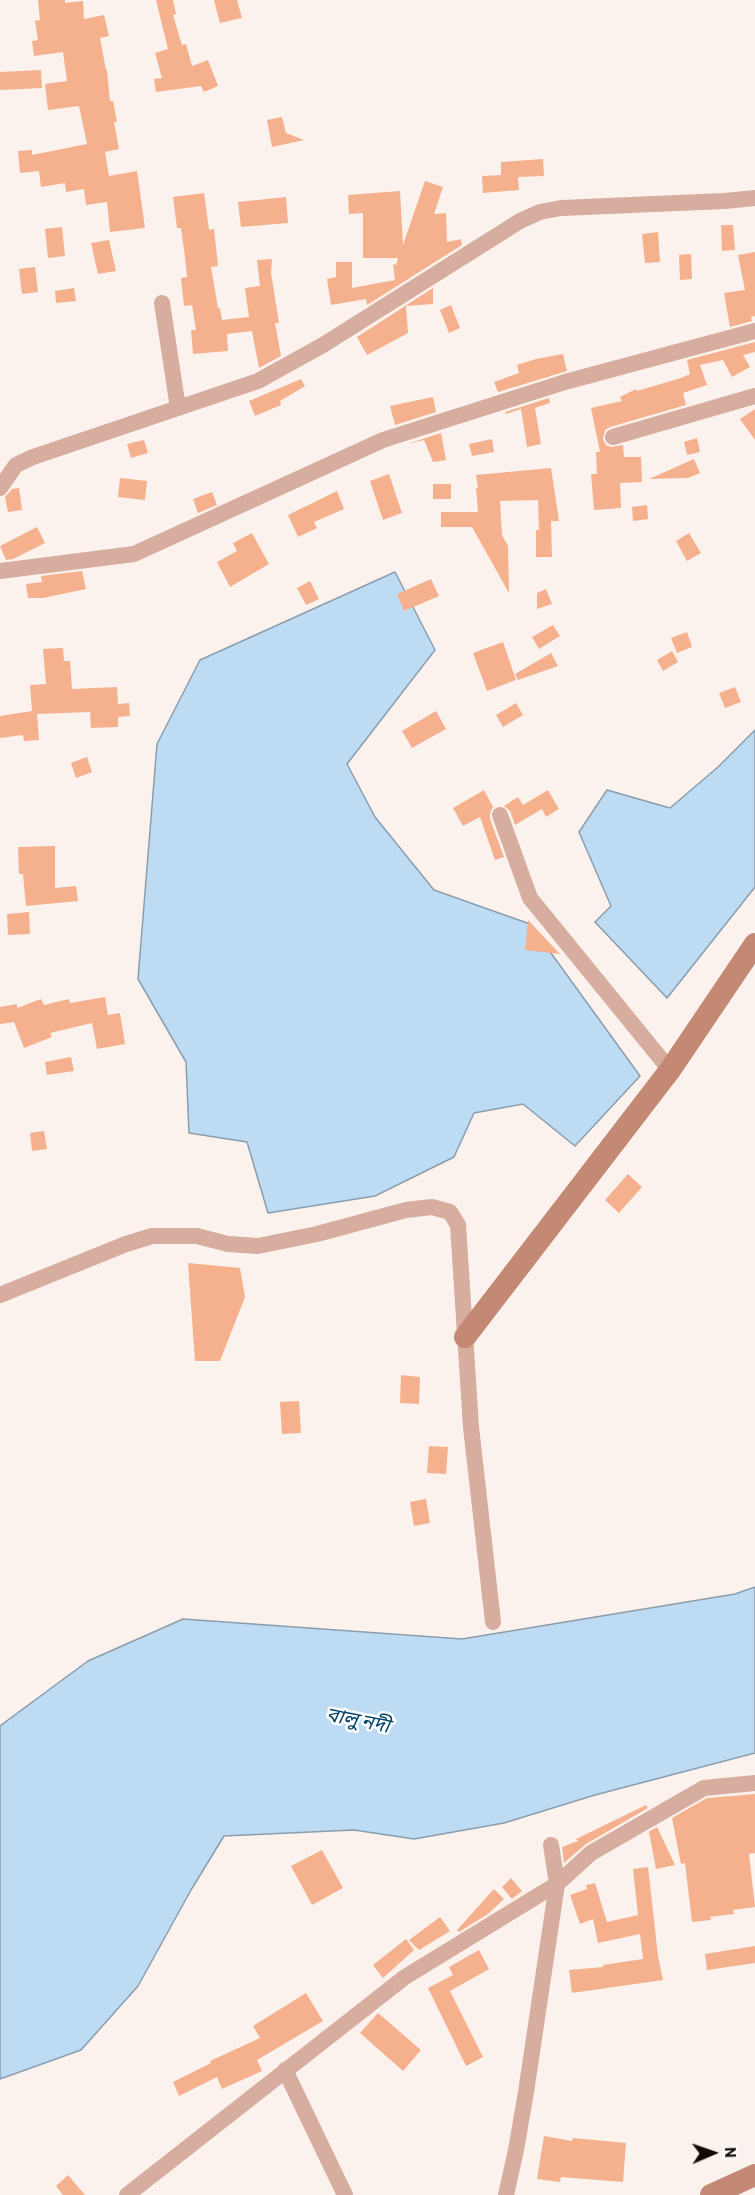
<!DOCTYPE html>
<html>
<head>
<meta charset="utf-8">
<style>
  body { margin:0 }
  #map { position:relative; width:755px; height:2195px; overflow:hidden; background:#fcf2ed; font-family:Barlow,sans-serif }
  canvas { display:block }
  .north { position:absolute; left:683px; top:2123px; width:60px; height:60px; -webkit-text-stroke:4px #fff; paint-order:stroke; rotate:88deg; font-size:16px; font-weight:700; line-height:24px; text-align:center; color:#120a07 }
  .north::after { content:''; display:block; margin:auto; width:21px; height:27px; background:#120a07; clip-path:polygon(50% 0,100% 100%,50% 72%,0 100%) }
</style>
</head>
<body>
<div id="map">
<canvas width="755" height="2195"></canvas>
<div class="north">N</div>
</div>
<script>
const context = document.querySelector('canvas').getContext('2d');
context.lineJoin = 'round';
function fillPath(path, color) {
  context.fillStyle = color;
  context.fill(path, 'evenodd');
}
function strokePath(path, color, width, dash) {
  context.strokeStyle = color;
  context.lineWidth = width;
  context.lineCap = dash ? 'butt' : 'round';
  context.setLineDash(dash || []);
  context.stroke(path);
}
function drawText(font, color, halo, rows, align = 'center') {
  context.font = font + ' Barlow,"Noto Sans Bengali",sans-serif';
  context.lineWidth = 5;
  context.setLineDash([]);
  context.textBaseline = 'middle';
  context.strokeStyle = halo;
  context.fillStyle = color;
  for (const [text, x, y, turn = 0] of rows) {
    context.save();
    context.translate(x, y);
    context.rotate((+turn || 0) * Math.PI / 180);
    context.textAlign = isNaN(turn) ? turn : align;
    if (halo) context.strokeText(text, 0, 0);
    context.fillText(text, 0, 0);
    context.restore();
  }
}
const water = new Path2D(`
  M395,572L435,650L347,764L375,817L434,890L530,924L640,1076L575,1146L523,1104L474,1113L454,1157L375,1196L268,1213L247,1142L189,1133L186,1062L138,979L157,744L200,660Z
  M755,730V887L667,998L595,922L611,906L579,832L607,790L670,808L718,767Z
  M755,1587V1753L595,1795L504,1823L414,1839L354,1830L224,1836L191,1890L138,1986L81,2050L0,2079V1726L88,1661L183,1619L462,1639L735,1594Z`);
const building = new Path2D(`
  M38,0H65V3L83,1L84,19L104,15L109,36L100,38L106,70H107L110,101H113L117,122H114L119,149L105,152L109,176L137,171L145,228L110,232L107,202L86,205L84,189L66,192L65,183L41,187L39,171L20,173L18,151L32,150V155L87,144L79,106L48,110L45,84L67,81L63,52L34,56L32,41L38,40L35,21L40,20Z
  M156,0H173L176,14L173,15L182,45L186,44L192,66L208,60L218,86L204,92L201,86L156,92L154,79L162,78L155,53L168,49Z
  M214,0H237L242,18L220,23Z
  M41,70L42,88L0,90V72Z
  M282,117L286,133L304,140L272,147L267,120Z
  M543,159L544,176L518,177L519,190L483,193L482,176L501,175V162Z
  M425,181L443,187L434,214L446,213L447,242L461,239L462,245L367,305L366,299L331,305L327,279L336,277V262H352V288L395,280L393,264L396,265L398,258H363V213L349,214L348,195L400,191L403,245Z
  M204,193L209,230L214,229L218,266L211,267L218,308H220L222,320L249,317L245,288L260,286L257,260L272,259L271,273L279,323H275L281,356L259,368L252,331L227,334L228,351L193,354L191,330H196L192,305L184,306L181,278L187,277L185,257L181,228H177L173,197Z
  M286,197L288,223L241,227L238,202Z
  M721,225H733L735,250L722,251Z
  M62,227L65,256L48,258L45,229Z
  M658,232L660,262L645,263L642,234Z
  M109,240L116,271L98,274L91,243Z
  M755,252V316L751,317L752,321L730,327L724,293L745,290L738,255Z
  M691,254L692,279L680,280L679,255Z
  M35,267L38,292L22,294L19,269Z
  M74,288L76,301L56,303L55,291Z
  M433,288V304L406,306L408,333L367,355L357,337Z
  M451,305L460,328L449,333L440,310Z
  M755,342V352L743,355L750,367L732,377L723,360L700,365L707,385L683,393L686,405L610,427L605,430L603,439L606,445L611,447L623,445L624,457H641L642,482L620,483L621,508L594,510L591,474H597L596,452H600L591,408L622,401L620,397L636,389L637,391L681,378L690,374L687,360Z
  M563,354L567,371L498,392L494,382L519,373L517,365L536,359Z
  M301,379L305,386L280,401L281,405L255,416L249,401Z
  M433,397L436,412L395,425L390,406Z
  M549,398L550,403L535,408L541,444L527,447L521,409L506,414L505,412Z
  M755,409V440L740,419Z
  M441,433L446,460L433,462L424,440L407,444Z
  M697,438L700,452L687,455L684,442Z
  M492,439L494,452L472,456L469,444Z
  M144,440L148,453L131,458L127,444Z
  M694,459L700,473L688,478L649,479Z
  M551,468L559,521H551L552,557H536V530H539L538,500L500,501L502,535L508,546L509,593L472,527H441V512H478L476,488H478L476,475Z
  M389,474L402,513L383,520L370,481Z
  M120,478L147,481L145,500L118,497Z
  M433,484H451V499H433Z
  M19,488L22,510L8,512L5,497L12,489Z
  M337,491L344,509L314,522L317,528L298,537L288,515Z
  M212,492L217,505L198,513L193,499Z
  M647,505L648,519L633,521L632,507Z
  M37,527L45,543L13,559L6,560L0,546Z
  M252,533L269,564L230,587L217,562L237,551L233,543Z
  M689,533L701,553L687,561L676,541Z
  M82,571L86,589L43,598H28L26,584L42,582L41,576Z
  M431,579L439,596L404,611L397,594Z
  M310,581L319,599L306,605L297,588Z
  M546,589L552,604L537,609V593Z
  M553,625L560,636L539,649L532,637Z
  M687,632L692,647L677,653L671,638Z
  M503,642L516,680L487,691L473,653Z
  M63,648L64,661H70L72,689L117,687L118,704L129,703L130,716L118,717V727L91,728L90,712L37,714L39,740L24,741L23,735L0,738V716L32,711L30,685L46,684L43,649Z
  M672,651L678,662L663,671L657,660Z
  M551,653L558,666L518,680L515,674Z
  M735,687L741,702L725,708L719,693Z
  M516,703L523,715L503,727L496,715Z
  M436,711L446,729L412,748L402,731Z
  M87,757L92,772L76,778L71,763Z
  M484,790L493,807L490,813V819L504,857L495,860L480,817L463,826L453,808Z
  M548,790L559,809L546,817L542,809L515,825L510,811L504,806L518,797L523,805Z
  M55,846V888L76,886L78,901L26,906L23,874H19L18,847Z
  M29,912L30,934L8,935L7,914Z
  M528,920L560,954L525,950Z
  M105,997L108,1015L120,1013L125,1044L97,1049L92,1023L50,1033L52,1037L24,1048L14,1022L0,1024V1007L17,1004V1008L41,999L44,1005L69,999L70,1003Z
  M71,1057L74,1071L47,1075L45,1062Z
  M44,1131L47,1149L32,1151L30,1133Z
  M628,1174L642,1187L619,1213L605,1200Z
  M188,1263L240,1268L245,1297L220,1361H195Z
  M401,1375L420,1377L419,1404L400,1403Z
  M299,1401L301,1433L282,1434L280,1402Z
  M429,1446L448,1447L446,1474L427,1473Z
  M426,1499L430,1523L414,1526L410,1502Z
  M755,1794V1853L749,1854L755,1907L733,1910L734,1914L710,1917L711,1920L692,1922L685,1863L681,1864L672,1818L707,1798Z
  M646,1805L648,1808L586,1844L564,1863L562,1847L578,1841L576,1839Z
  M657,1827L658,1829L675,1865L656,1869L649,1832L640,1837Z
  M322,1850L343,1888L312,1905L291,1866Z
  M648,1867L658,1956L663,1980L572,1993L569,1970L603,1967V1965L643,1959L640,1934L598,1943L593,1919L580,1924L570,1895L587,1889L586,1885L595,1883L607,1922L638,1915L633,1869Z
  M511,1878L522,1891L512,1899L502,1887Z
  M494,1889L504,1899L488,1914L459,1932L457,1930Z
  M440,1917L450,1931L419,1950L409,1940Z
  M406,1939L414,1950L383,1978L373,1965Z
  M755,1946V1963L707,1970L705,1954Z
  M479,1950L489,1969L450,1991L483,2057L466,2066L428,1988L453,1975L449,1967Z
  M306,1993L323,2021L257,2060L262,2071L222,2089L217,2077L179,2096L173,2082L211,2063L210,2061L260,2038L253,2026Z
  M378,2013L421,2050L403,2071L360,2033Z
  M544,2136L572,2141L573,2138L626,2143L623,2182L561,2177L560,2182L537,2179Z
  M68,2175L85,2195H63L56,2186Z`);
const street = new Path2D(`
  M162,303L178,408
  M613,437L755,396
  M0,488L16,465L33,457L258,381L323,345L520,221L540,212L561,208L725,201L755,198
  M0,571L134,554L383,440L565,382L755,331
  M500,815L530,898L670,1070
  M0,1295L126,1244L152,1236H197L228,1244L258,1246L317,1234L406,1210L432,1207L450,1212L458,1225L471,1427L493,1622
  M285,2070L345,2195
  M127,2195L405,1977L557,1884L591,1853L704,1788L755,1783
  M506,2195L516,2150L526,2092L557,1884L551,1845`);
const secondary = new Path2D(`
  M465,1337L670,1070L755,944
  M711,2195L755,2175`);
const waterNames = [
  ["বালু নদী",358,1720,11]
];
fillPath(water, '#bddcf4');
strokePath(water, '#8a9dad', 1.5);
fillPath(building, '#f5b18e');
strokePath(street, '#d6ad9e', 16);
strokePath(secondary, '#c48974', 22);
drawText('italic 20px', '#004267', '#fff', waterNames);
</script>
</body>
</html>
